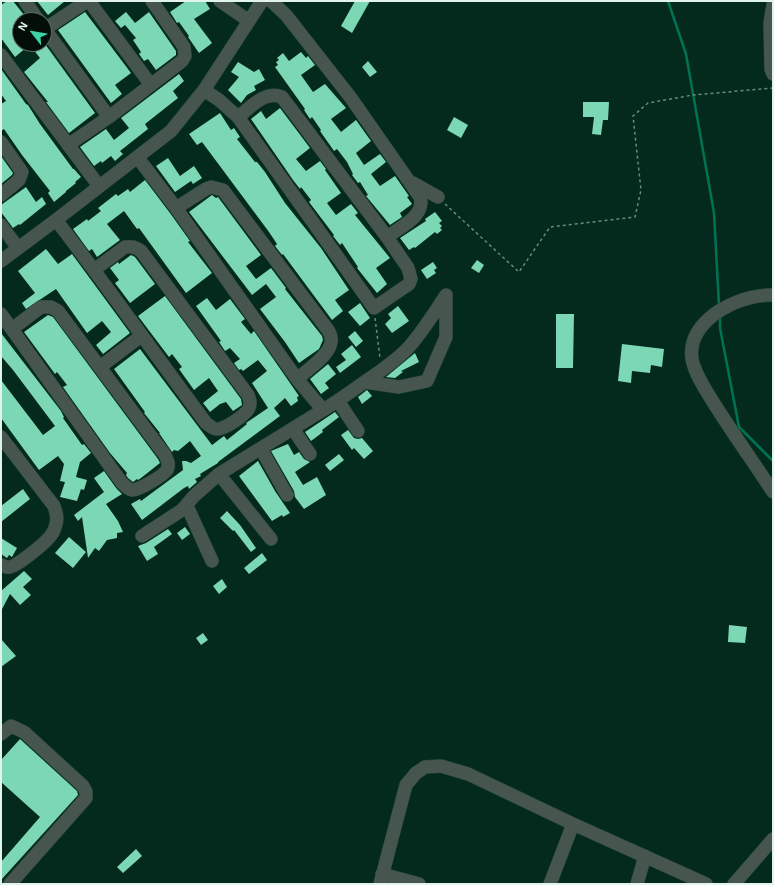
<!DOCTYPE html>
<html>
<head>
<meta charset="utf-8">
<style>
  body { margin:0 }
  #map { position:relative; width:774px; height:885px; overflow:hidden; background:#04291d; font-family:Helvetica,sans-serif }
  canvas { display:block }
  .frame { position:absolute; inset:0; border:2px solid #e1f4ec; pointer-events:none }
  .north { position:absolute; left:12px; top:12px; width:40px; height:40px; box-sizing:border-box; background:#030e09; border:1px solid #5c6a64; border-radius:50%; rotate:301deg; font-size:11px; font-weight:700; line-height:16px; text-align:center; color:#e1f4ec }
  .north::after { content:''; display:block; margin:auto; width:14px; height:18px; background:#3bd4a4; clip-path:polygon(50% 0,100% 100%,50% 72%,0 100%) }
</style>
</head>
<body>
<div id="map">
<canvas width="774" height="885"></canvas>
<div class="frame"></div>
<div class="north">N</div>
</div>
<script>
const context = document.querySelector('canvas').getContext('2d');
context.lineJoin = 'round';
function strokePath(path, color, width, dash) {
  context.strokeStyle = color;
  context.lineWidth = width;
  context.lineCap = dash ? 'butt' : 'round';
  context.setLineDash(dash || []);
  context.stroke(path);
}
function fillPath(path, color) {
  context.fillStyle = color;
  context.fill(path, 'evenodd');
}
const stream = new Path2D(`
  M668,1L686,54L714,213L719,305
  M720,316V328L739,427L773,461`);
const building = new Path2D(`
  M7,1H13L28,20H20V44H24L27,47L15,57L1,38V5Z
  M37,1H65L48,15Z
  M186,1H205L210,9L194,19L212,43L199,53L188,37L189,36L179,22L177,23L170,12Z
  M355,1H370L352,33L341,26Z
  M85,12L131,73L115,85L122,94L111,103L58,30Z
  M126,12L135,23L149,12L176,51V55L156,70L148,59L144,61L139,54L141,52L133,40L136,38L125,25L121,28L115,21Z
  M29,44H45L95,113L69,133L46,102H48L24,72L40,58Z
  M301,52L306,58L308,56L315,65L301,75L313,92L325,84L346,108L331,119L341,132L356,120L371,141L356,153L364,165L380,154L386,162L371,174L380,186L395,176L409,196L407,197L412,204L400,213L402,217L390,225L366,196L368,195L360,182L358,183L352,175L353,174L347,162L337,149L334,151L320,131L321,130L312,117L310,119L304,110L305,109L275,67L278,65L276,62L279,60L277,58L283,53L289,61Z
  M368,61L377,72L370,77L362,67Z
  M238,62L254,72L259,69L265,80L254,86L256,90L247,95L241,103L228,90L239,77L231,72Z
  M1,69L26,104L28,105L40,124L73,169H74L81,177L75,182L76,183L66,191V192L54,202L48,193L50,191L22,155L4,129L1,131V104L6,101L1,94Z
  M179,74L184,81L173,91L178,98L145,124L148,129L120,151L123,154L115,161L111,156L102,163L101,161L94,166L80,147L106,129L114,140L129,128L121,118Z
  M583,102H609L608,120H603L601,135L592,134L594,117H583Z
  M280,108L310,148L296,159L306,171L320,161L326,169L325,170L341,193L327,203L336,215L351,204L358,213L355,215L390,258L376,268L387,284L377,293L357,268L358,267L342,243L340,245L333,236L334,235L309,202L311,200L301,187L300,189L293,180L251,119L261,111L266,119Z
  M220,113L231,130L234,128L240,137L237,139L255,162H257L265,172L285,203L321,248L349,290L335,300L343,311L332,320L283,254L282,255L275,246L277,244L269,232L202,142L197,145L189,134Z
  M454,117L468,125L461,138L447,130Z
  M1,156L13,173L12,175L1,184Z
  M168,158L180,176L194,166L202,178L193,184L191,181L175,192L156,166Z
  M145,180L170,213L190,241L188,242L212,273L186,293L139,228L137,229L124,211L107,224L120,240L97,257L92,249L89,251L73,229L87,219L88,221L101,211L98,208L116,194L118,196L128,189L130,192Z
  M26,187L36,202L42,197L46,204L20,225L19,224L13,228L1,212V205Z
  M212,195L216,198L218,197L261,255L246,266L256,279L271,268L286,288L285,289L322,336L323,340L319,349L299,363L285,342L260,309L276,297L266,284L252,295L189,212Z
  M435,212L442,221L439,223L442,226L440,228L442,230L437,234L435,232L415,248L414,247L409,250L400,238L426,221L425,219Z
  M46,249L58,264L72,254L130,333L103,354L96,345L111,332L102,321L87,333L56,289L26,309L22,303L35,293L18,271Z
  M131,255L135,257L155,284L130,303L115,283L119,280L110,268L118,262L119,264Z
  M477,260L484,265L479,273L471,268Z
  M433,262L437,268L434,270L436,273L427,279L421,270Z
  M165,296L241,399L242,405L233,411L226,402L220,404L210,412L203,403L218,391L209,378L194,390L179,369L182,367L172,354L169,357L138,316Z
  M207,298L216,310L230,299L245,319L241,322L251,334L254,331L299,396L297,397L298,401L291,406L285,398L274,408L280,416L218,462V463L200,474L201,476L195,479L197,482L189,489L188,486L184,488L142,520L131,504L140,499L141,501L183,470L182,461H186L191,463L201,456L190,441L178,451L174,450L172,452L159,433H160L144,413L145,412L114,369L140,349L212,445L224,436L227,440L247,424L246,423L268,408L252,383L267,371L258,360L243,371L241,369L239,370L234,363L240,359L230,348L225,351L219,342L221,341L196,306Z
  M360,303L370,318L360,326L348,312Z
  M398,306L409,321L392,333L385,324L391,318L388,314Z
  M556,314H574L573,368H556Z
  M48,315L53,317L158,459L160,463L141,478L138,480L137,479L133,482L128,478L126,475L127,473L110,453L63,387L67,385L57,372L55,374L24,332Z
  M355,331L363,341L356,347L348,337Z
  M1,333L61,411L64,417L63,418L82,445L84,444L91,453L80,462L76,477L87,480L84,490L81,489L77,501L60,497L65,482L60,481L64,464L58,456L39,470L1,418V380L43,435L55,426L13,370L1,356Z
  M622,344L664,349L662,367L651,365L650,373L632,371L631,383L618,381Z
  M352,345L361,357L340,373L336,367L346,360L341,354Z
  M415,353L419,362L401,371L403,372L395,378L386,377Z
  M328,364L336,374L325,383L329,388L321,394L310,379Z
  M367,390L372,396L362,404L358,397Z
  M335,412L339,417L322,430L323,432L311,441L305,432Z
  M348,430L354,438L358,439L362,438L373,451L364,459L354,448L352,450L341,435Z
  M288,444L294,455L299,452L304,459L310,462L295,472L303,485L317,477L326,495L304,509L295,497L294,491L271,451Z
  M339,454L344,460L330,471L325,465Z
  M258,461L275,491L290,513L283,517L282,515L272,521L239,476Z
  M104,471L116,488L122,494L106,504L118,521L123,532L117,533V538L107,540L99,551L95,548L88,558L82,517L78,521L74,515L104,492L94,478Z
  M23,489L30,499L1,522V506Z
  M227,511L240,525L256,548L251,552L234,530L233,531L220,518Z
  M185,527L190,534L182,540L177,533Z
  M168,529L172,534L154,547L158,554L147,561L138,546L146,543Z
  M69,537L86,552L73,568L55,553Z
  M1,538L17,548L12,557L9,555L7,558L1,554Z
  M262,553L267,560L249,574L244,568Z
  M24,571L32,579L23,587L31,595L20,605L10,594L1,611V591Z
  M222,579L227,587L219,594L213,586Z
  M729,625L747,627L745,643L728,642Z
  M203,633L208,640L201,645L196,638Z
  M1,639L16,656L1,667Z
  M20,739L77,791L78,795L1,880V862L40,817L1,782V760Z
  M136,849L142,856L123,873L117,867Z`);
const path = new Path2D(`
  M445,204L519,272L550,227L635,217L641,190L633,116L648,103L693,95L773,88
  M375,318L380,358`);
const minor = new Path2D(`
  M25,1L38,20
  M89,1L151,85
  M220,1L249,21
  M271,1L286,15L351,98L420,197C426,216 400,227 387,237
  M773,5L770,23L771,69L773,74
  M44,28L109,117
  M45,29L87,1
  M1,55L99,186
  M204,90L219,100L238,117L374,308L409,284L411,279L408,268L387,237L282,97C265,90 251,107 238,117
  M1,142L22,172L19,180L1,195
  M68,145L109,117L182,61L185,56L184,47L152,1
  M138,158L176,208L297,379L323,410
  M413,183L438,197
  M176,208L206,189L211,187L223,190L328,330C330,333 332,337 331,342C330,355 307,370 297,379
  M56,220C108,287 156,356 206,423C210,426 213,429 217,429C225,429 246,415 249,408C251,403 250,400 248,395L141,251C135,247 132,246 125,247L94,270
  M1,225L18,248
  M1,261L56,220L171,131L204,90L262,1
  M773,295C751,295 734,301 716,313C701,324 689,339 692,359C695,375 707,392 715,405C734,435 754,463 773,492
  M1,314L122,483C125,486 128,489 132,490C138,491 164,475 167,470C170,464 167,459 165,455L58,311L51,307H41L12,329
  M100,367L141,336
  M338,401L358,431
  M293,429L310,454
  M1,437L54,506C56,512 58,518 56,524C55,530 51,536 47,540C41,546 17,566 10,567C6,568 4,566 1,565
  M261,449L287,495
  M219,474L271,539
  M187,506L212,561
  M142,536L182,510L194,496L219,474L323,410C338,401 352,391 366,381C381,371 397,360 409,347C423,331 435,312 446,295V337L427,381L399,387L365,382
  M1,734L11,726L24,732L83,786L86,792V798L10,884
  M382,874L419,884
  M380,884L406,785L416,773L425,767L441,766L468,774L573,824L706,884
  M550,884L573,824
  M637,884L645,856
  M734,884L773,839`);
strokePath(stream, '#007355', 2.5);
fillPath(building, '#7cd7b4');
strokePath(minor, '#23453a', 14);
strokePath(path, '#6c897f', 1.5, [3, 3]);
strokePath(minor, '#46554e', 13);
</script>
</body>
</html>
